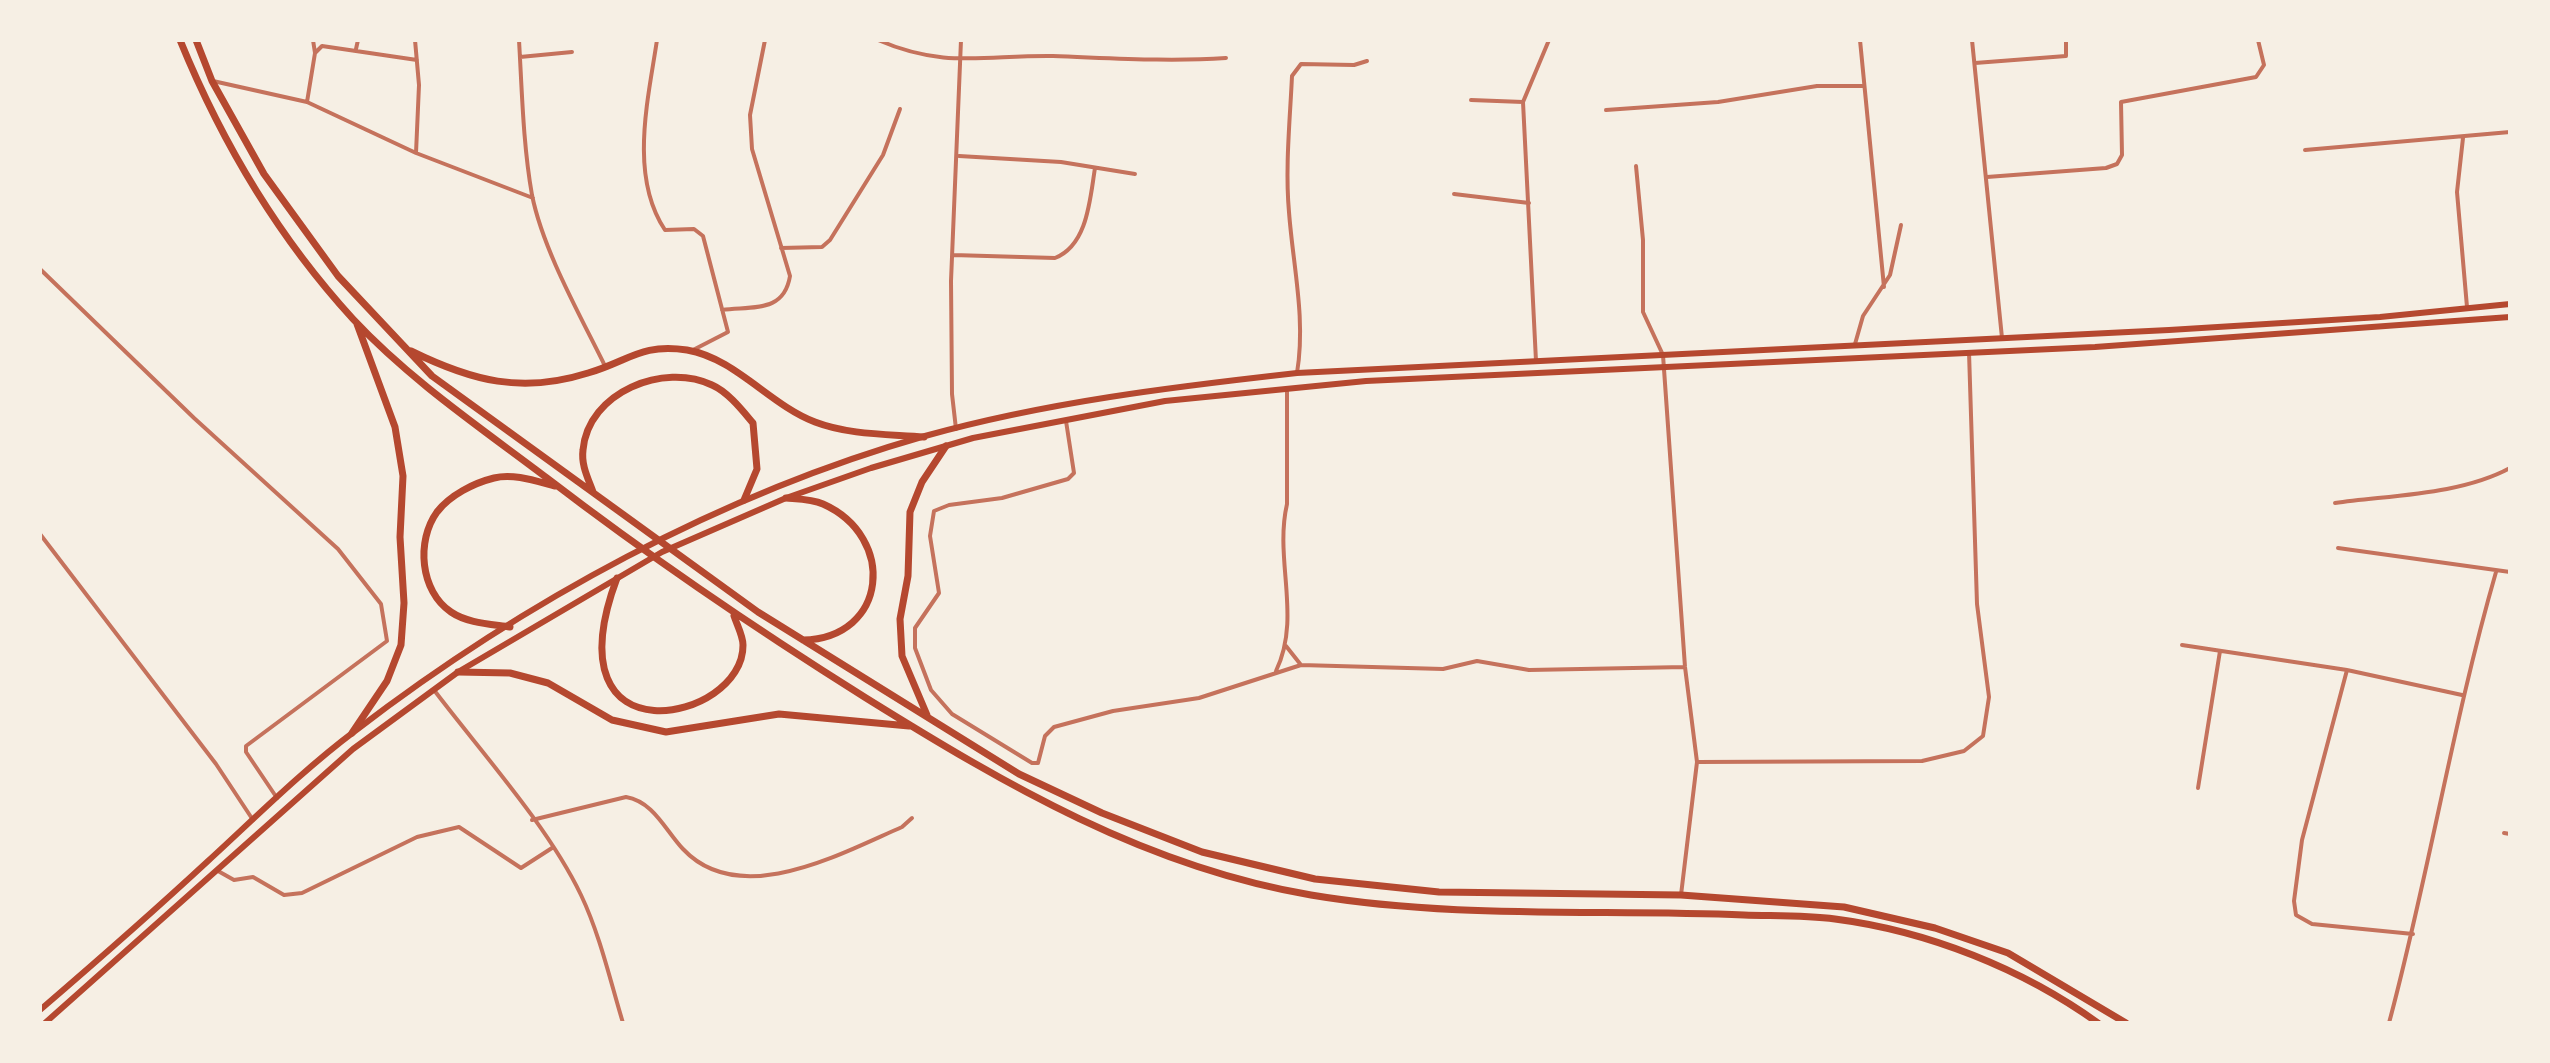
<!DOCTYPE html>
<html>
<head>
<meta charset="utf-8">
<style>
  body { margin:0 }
  #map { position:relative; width:2550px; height:1063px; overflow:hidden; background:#f6efe4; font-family:"PT Sans Narrow",sans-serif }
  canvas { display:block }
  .frame { position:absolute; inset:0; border:42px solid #f6efe4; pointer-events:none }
</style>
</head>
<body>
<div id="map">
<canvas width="2550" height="1063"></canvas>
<div class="frame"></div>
</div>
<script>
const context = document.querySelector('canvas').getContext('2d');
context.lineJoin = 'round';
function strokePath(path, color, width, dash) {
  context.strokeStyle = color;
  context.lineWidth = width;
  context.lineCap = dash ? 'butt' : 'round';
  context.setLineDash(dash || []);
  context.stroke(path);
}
const minor = new Path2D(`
  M313,40L315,53
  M415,40L419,85L416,153
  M519,40C522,91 523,144 532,195C543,250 580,315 605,366
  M657,40C648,100 629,176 665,230L694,229L703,236L728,332L693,350
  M878,40C945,69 985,55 1053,56C1111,58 1168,62 1226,58
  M1860,40L1884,287
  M1972,40L2002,338
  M356,49L358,40
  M520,57L572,52
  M1975,63L2066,56V40
  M213,81L307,102L416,153L533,198
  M1471,100L1523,102
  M307,102L315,53L322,46L417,60
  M1606,110L1718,102L1817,86H1864
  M2463,138L2457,192L2467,307
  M2305,150L2510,132
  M959,156L1061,162L1135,174
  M1636,166L1643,240V312L1663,355L1685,667L1697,762L1681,895
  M1987,177L2106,168L2117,164L2122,155L2121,102L2256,77L2264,65L2258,40
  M1454,194L1529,203
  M781,248L822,247L830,240L883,155L900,109
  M953,255L1055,258C1088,245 1090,198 1095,168
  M40,269L194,418L338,549L381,604L387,641L246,746V752L277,798
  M722,310C753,306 784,313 790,276L752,149L750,115L765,40
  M1855,344L1863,316L1890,275L1901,225
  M1536,361L1523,102L1549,40
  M1297,373C1306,319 1293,266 1289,212C1285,168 1290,120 1292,76L1301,64L1354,65L1367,61
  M1066,421L1074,473L1068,479L1002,498L949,505L934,511L930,536L939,593L915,628V648L931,690L952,714L1032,763H1038L1045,736L1054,727L1113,711L1199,698L1301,665L1443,669L1477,661L1529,670L1685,667
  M956,429L952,394L951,281L961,40
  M2335,503C2391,495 2460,495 2510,468
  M40,534L216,764L253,820
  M2338,548L2510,572
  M2182,645L2347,670L2462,695
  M1286,646L1301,665
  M2347,670L2302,840L2294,901L2296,915L2312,924L2413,934
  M1276,671C1302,617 1274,560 1287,504V388
  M434,690C481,752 548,826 581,895C600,935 610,980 623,1023
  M1698,762L1922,761L1964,751L1983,736L1989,697L1977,604L1969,352
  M2198,788L2220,651
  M532,820L626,797C654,802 665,830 683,849C740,910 842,853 902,827L912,818
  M2504,833L2510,834
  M218,871L234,880L253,877L284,895L302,893L417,837L459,827L521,868L552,848
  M2389,1023C2429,874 2453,721 2496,572`);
const primary = new Path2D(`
  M40,1010C97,961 153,912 208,861C256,817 303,770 355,731C523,602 721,494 925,436C1047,402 1172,387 1297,373L2169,330L2380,317L2510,304
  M45,1023L353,749L458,672L662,552L786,498L871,468L973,438L1165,401L1366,381L2095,347L2510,317`);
const trunk = new Path2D(`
  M180,40C222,143 278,237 353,319C410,380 481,428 547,478C650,557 756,629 866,698C1006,785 1146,867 1311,895C1453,919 1601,909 1744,915C1774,916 1806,915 1835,919C1928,931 2023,969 2098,1023
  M196,40L212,81L264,174L338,276L432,376L758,612L1019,774L1102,813L1202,852L1315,879L1439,892L1681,895L1844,907L1935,928L2008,953L2126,1023
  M411,351C472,381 522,394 588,373C629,361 641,343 687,350C735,358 770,405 815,422C849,435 887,434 924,437
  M593,492C588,478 581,465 583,450C588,392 664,362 712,385C728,392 742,410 753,423L757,469L744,500
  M786,498C798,499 812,499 823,504C897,537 888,638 803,640
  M617,578C547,765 744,722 743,645C743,636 737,625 734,616
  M510,627C490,624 467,623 451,612C420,591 416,541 437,512C450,495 474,483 494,478C513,473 536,481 555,486
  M458,672L510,673L548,683L612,720L666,732L779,714L909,726
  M927,715L902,656L900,619L908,576L910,512L922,482L946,446
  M352,733L387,681L401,645L404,603L400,537L403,476L395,427L357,324`);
strokePath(minor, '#c5725c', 4);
strokePath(primary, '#b5482f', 6);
strokePath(trunk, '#b5482f', 7);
</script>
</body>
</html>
